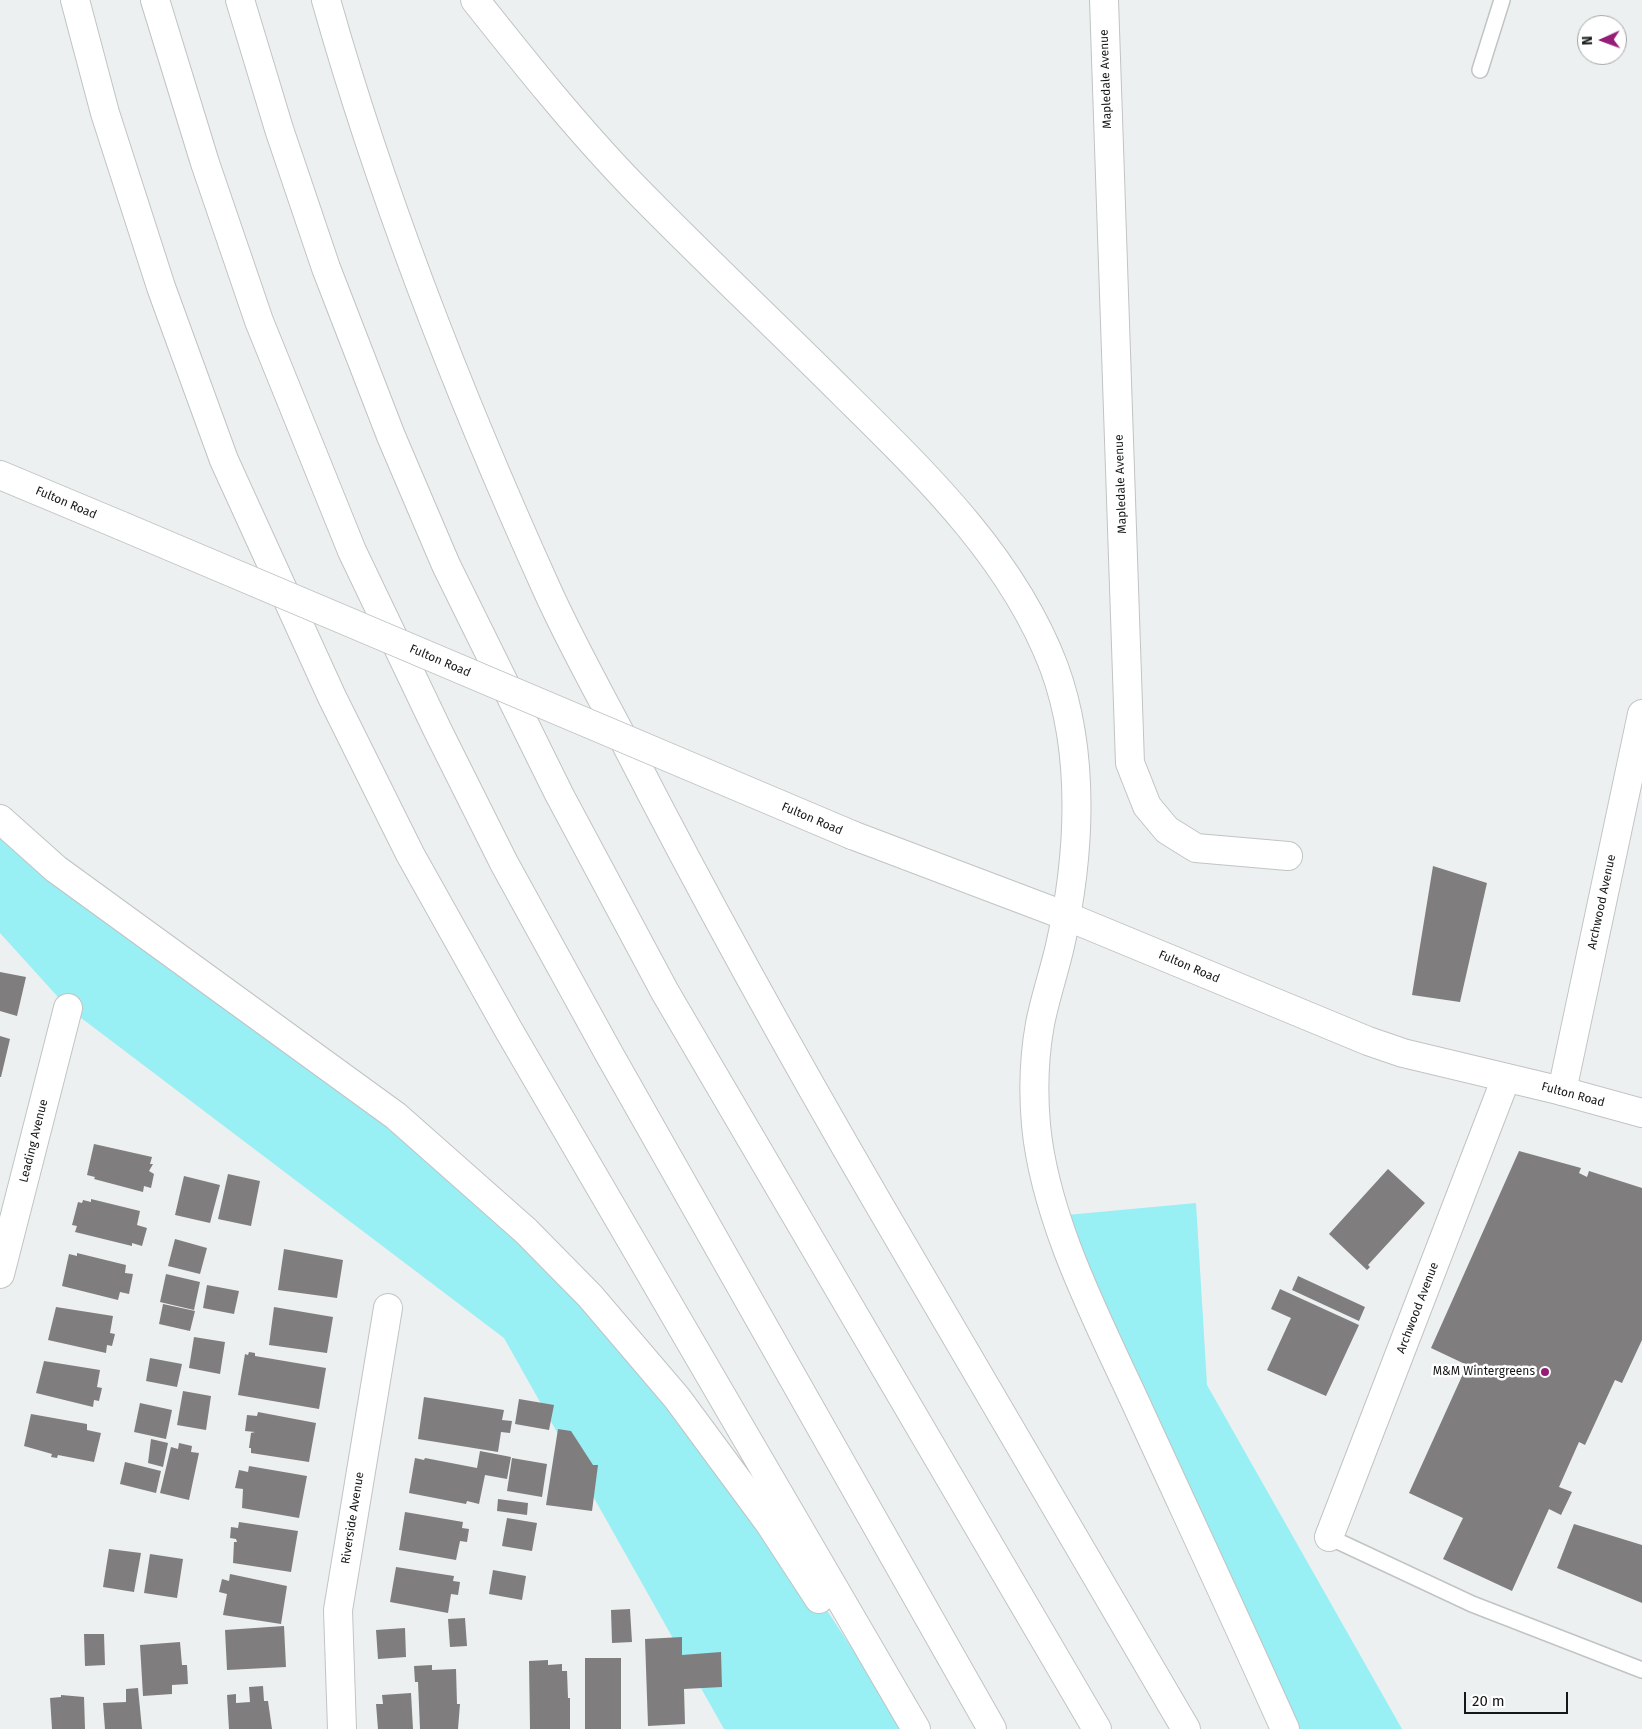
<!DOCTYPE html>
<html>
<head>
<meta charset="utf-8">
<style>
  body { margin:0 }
  #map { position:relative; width:1642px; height:1729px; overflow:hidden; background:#ecf0f0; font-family:"Fira Sans",sans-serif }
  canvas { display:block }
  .north { position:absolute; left:1577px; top:15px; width:50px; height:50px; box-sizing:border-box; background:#fff; border:1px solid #a2a2a2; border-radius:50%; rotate:268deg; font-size:14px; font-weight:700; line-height:20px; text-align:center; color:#161717 }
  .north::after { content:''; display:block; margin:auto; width:18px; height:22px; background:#961d77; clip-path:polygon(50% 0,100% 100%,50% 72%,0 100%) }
  .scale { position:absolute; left:1464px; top:1692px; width:104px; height:22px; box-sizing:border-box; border:2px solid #161717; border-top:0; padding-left:6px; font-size:15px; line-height:18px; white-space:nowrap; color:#161717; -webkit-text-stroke:4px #fff; paint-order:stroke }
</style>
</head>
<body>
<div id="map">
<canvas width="1642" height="1729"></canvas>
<div class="north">N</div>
<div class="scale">20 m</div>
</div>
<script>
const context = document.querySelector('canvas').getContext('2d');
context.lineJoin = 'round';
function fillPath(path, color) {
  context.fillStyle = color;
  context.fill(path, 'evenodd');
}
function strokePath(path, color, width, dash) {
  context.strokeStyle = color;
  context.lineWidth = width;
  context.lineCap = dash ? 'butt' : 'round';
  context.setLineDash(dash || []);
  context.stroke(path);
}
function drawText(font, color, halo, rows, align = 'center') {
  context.font = font + ' "Fira Sans",sans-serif';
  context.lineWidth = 5;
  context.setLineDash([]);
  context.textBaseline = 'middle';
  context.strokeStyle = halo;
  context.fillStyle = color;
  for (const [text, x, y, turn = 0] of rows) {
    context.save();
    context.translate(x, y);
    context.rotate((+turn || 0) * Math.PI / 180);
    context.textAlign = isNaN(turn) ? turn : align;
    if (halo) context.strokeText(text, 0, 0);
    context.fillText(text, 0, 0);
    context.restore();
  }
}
const green = new Path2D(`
  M0,819L526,1231L770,1524L905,1729H724L504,1338L68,1008L0,933Z
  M1196,1203L1207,1385L1402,1729H1285L1056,1216Z`);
const building = new Path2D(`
  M1433,866L1487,883L1460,1002L1412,995Z
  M0,972L26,977L17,1016L0,1011Z
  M0,1036L10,1039L1,1077H0Z
  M94,1144L152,1157L150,1164H153L149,1171L154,1174L151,1188L144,1186L143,1192L94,1179L95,1177L87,1175Z
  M1519,1151L1581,1168L1579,1173L1587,1177L1589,1171L1642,1188V1340L1622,1383L1615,1380L1585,1445L1579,1442L1559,1487L1572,1492L1561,1515L1549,1509L1512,1591L1443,1559L1463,1518L1409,1493L1467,1365L1431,1348Z
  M1388,1169L1425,1203L1368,1265L1370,1267L1367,1270L1329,1234Z
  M228,1174L260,1181L251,1226L218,1219Z
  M184,1176L220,1185L210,1223L175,1215Z
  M91,1199L140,1211L137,1225L147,1228L142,1246L132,1243V1246L75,1232L77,1226L72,1225L78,1202L82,1203L83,1200L91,1202Z
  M175,1239L207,1248L200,1274L168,1266Z
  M284,1249L343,1260L337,1298L278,1290Z
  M77,1253L126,1265L125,1273L133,1274L129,1294L120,1292L118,1300L62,1286L69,1254L77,1256Z
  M166,1274L200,1282L194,1310L160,1302Z
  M1298,1276L1365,1307L1359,1321L1292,1290Z
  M207,1285L239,1291L234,1314L203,1308Z
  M1280,1289L1359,1325L1326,1396L1267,1370L1291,1318L1271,1309Z
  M163,1304L195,1311L190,1331L159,1324Z
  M56,1307L113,1316L110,1333L115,1334L112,1346L107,1345L106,1353L48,1340Z
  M274,1307L333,1317L327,1353L269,1345Z
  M194,1337L225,1342L220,1374L189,1368Z
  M249,1352L255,1353V1356L326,1368L319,1409L238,1395L245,1354L248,1355Z
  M150,1358L182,1364L177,1387L146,1381Z
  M44,1361L100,1370L97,1387L102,1388L99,1401L94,1400L93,1407L36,1393Z
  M183,1391L211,1396L206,1430L177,1425Z
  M424,1397L504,1410L502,1420L512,1421L510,1433L501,1432L498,1452L418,1439Z
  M519,1399L554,1405L549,1430L515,1424Z
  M140,1403L172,1410L166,1439L134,1432Z
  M258,1412L316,1423L309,1462L251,1453V1448H249L251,1433L255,1432L245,1431L247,1415L257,1416Z
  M31,1414L87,1424V1430L101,1433L94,1462L58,1455L57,1458L51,1457L52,1454L24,1446Z
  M558,1429L571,1431L593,1465H598L592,1511L546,1505Z
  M151,1439L168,1443L163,1467L148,1463Z
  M179,1443L192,1446L191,1452L199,1453L189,1500L160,1493L171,1447L178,1449Z
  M480,1451L511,1457L507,1479L485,1475L479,1504L467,1501L466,1504L409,1493L415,1458L424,1460L425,1458L477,1468Z
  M512,1458L547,1464L542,1497L507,1491Z
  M125,1462L161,1471L156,1493L120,1484Z
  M249,1466L307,1476L299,1518L242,1508L243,1489L235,1488L239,1470L248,1472Z
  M498,1499L528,1503L527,1515L497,1511Z
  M405,1512L463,1522L462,1528L469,1529L467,1542L460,1541L456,1560L399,1550Z
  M507,1518L537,1523L532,1551L502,1546Z
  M239,1522L298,1531L291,1572L233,1563L234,1542H237L236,1539L230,1538L231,1527L238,1528Z
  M1574,1524L1642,1545V1603L1557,1568Z
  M109,1549L141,1553L134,1592L103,1587Z
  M150,1554L183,1559L177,1598L144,1593Z
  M396,1567L454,1576L453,1581L460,1582L458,1595L451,1594L448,1613L390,1602Z
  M493,1570L526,1576L522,1600L489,1594Z
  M230,1574L287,1586L281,1624L223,1615L227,1594L219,1592L222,1579L229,1581Z
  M630,1609L632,1642L612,1643L611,1610Z
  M465,1618L467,1646L450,1647L448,1619Z
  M284,1626L286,1667L227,1670L225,1630Z
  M405,1628L406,1657L378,1659L376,1630Z
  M84,1634H104L105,1665L85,1666Z
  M682,1637V1655L721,1652L722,1687L684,1689L685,1724L648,1726L645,1639Z
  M180,1642L182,1665H187L188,1684L172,1685V1694L143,1696L140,1645Z
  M585,1658H621V1729H585Z
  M548,1660V1665L562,1664V1671H567L568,1698H570V1729H530L529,1661Z
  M432,1665V1670L456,1669L457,1704H460L458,1729H420L418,1682H415L414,1666Z
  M263,1686L264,1701H268L272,1729H229L227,1695L236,1694V1703L250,1702L249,1687Z
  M138,1688L142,1729H105L103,1703L126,1702V1689Z
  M411,1693L413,1729H378L376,1704H383L382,1695Z
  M61,1695L84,1697L85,1729H52L50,1698L61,1697Z`);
const lane = new Path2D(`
  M1480,70L1502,0
  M1329,1537L1472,1604L1642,1670`);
const street = new Path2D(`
  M1104,0L1130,763L1147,806L1167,830L1196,848L1288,856
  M1562,1091L1642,714
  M0,1274L68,1008
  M1329,1537L1506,1078
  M342,1729L338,1610L388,1308`);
const secondary = new Path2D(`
  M0,475L122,526
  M852,835L1066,916L1368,1041L1403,1053L1562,1091L1642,1113`);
const highway = new Path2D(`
  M75,0L105,113L161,287L224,460L332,697L410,854L508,1029L916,1729
  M155,0L205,163L259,321L352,551L438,731L504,863L608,1052L992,1729
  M240,0L279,129L326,268L391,436L446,565L559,794L665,992L1097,1729
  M326,0C383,202 461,400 548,592C572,645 601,696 628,748C708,904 793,1057 881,1208C982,1382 1083,1556 1186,1729
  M475,0C525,63 576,127 632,185C702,257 776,326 847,397C928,477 1013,559 1054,667C1086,754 1080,857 1060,946C1054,972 1045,998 1040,1024C1034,1057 1033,1091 1036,1125C1045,1221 1098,1321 1138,1408C1187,1515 1237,1621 1285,1729
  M0,819L56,869L396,1116L526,1231L590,1296L677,1398L770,1524L819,1599`);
const secondaryBridge = new Path2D(`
  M122,526L852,835`);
const markers = [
  [1545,1372,5,"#961d77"]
];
const streetNames = [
  ["Mapledale Avenue",1106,79,-92],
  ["Mapledale Avenue",1121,484,-92],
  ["Fulton Road",66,503,23],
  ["Fulton Road",440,661,23],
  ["Fulton Road",812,819,23],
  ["Archwood Avenue",1602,902,-78],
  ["Fulton Road",1189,967,23],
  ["Fulton Road",1573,1095,15],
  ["Leading Avenue",34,1141,-76],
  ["Archwood Avenue",1418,1308,-69],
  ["Riverside Avenue",353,1518,-81]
];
const poiNames = [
  ["M&M Wintergreens",1535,1372]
];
fillPath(green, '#98eff4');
fillPath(building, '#807d7f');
strokePath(lane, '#c1c4c4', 18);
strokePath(street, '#c1c4c4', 30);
strokePath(secondary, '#c1c4c4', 30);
strokePath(highway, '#c1c4c4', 30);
strokePath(lane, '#fff', 15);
strokePath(street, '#fff', 28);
strokePath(secondary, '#fff', 28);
strokePath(highway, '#fff', 28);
strokePath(secondaryBridge, '#c1c4c4', 30, []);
strokePath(secondaryBridge, '#fff', 28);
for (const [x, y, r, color] of markers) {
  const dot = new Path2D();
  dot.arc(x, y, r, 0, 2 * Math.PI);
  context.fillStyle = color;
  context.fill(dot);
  strokePath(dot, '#fff', 2);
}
drawText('12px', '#161717', '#fff', streetNames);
drawText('12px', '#161717', '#fff', poiNames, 'right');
</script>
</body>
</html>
